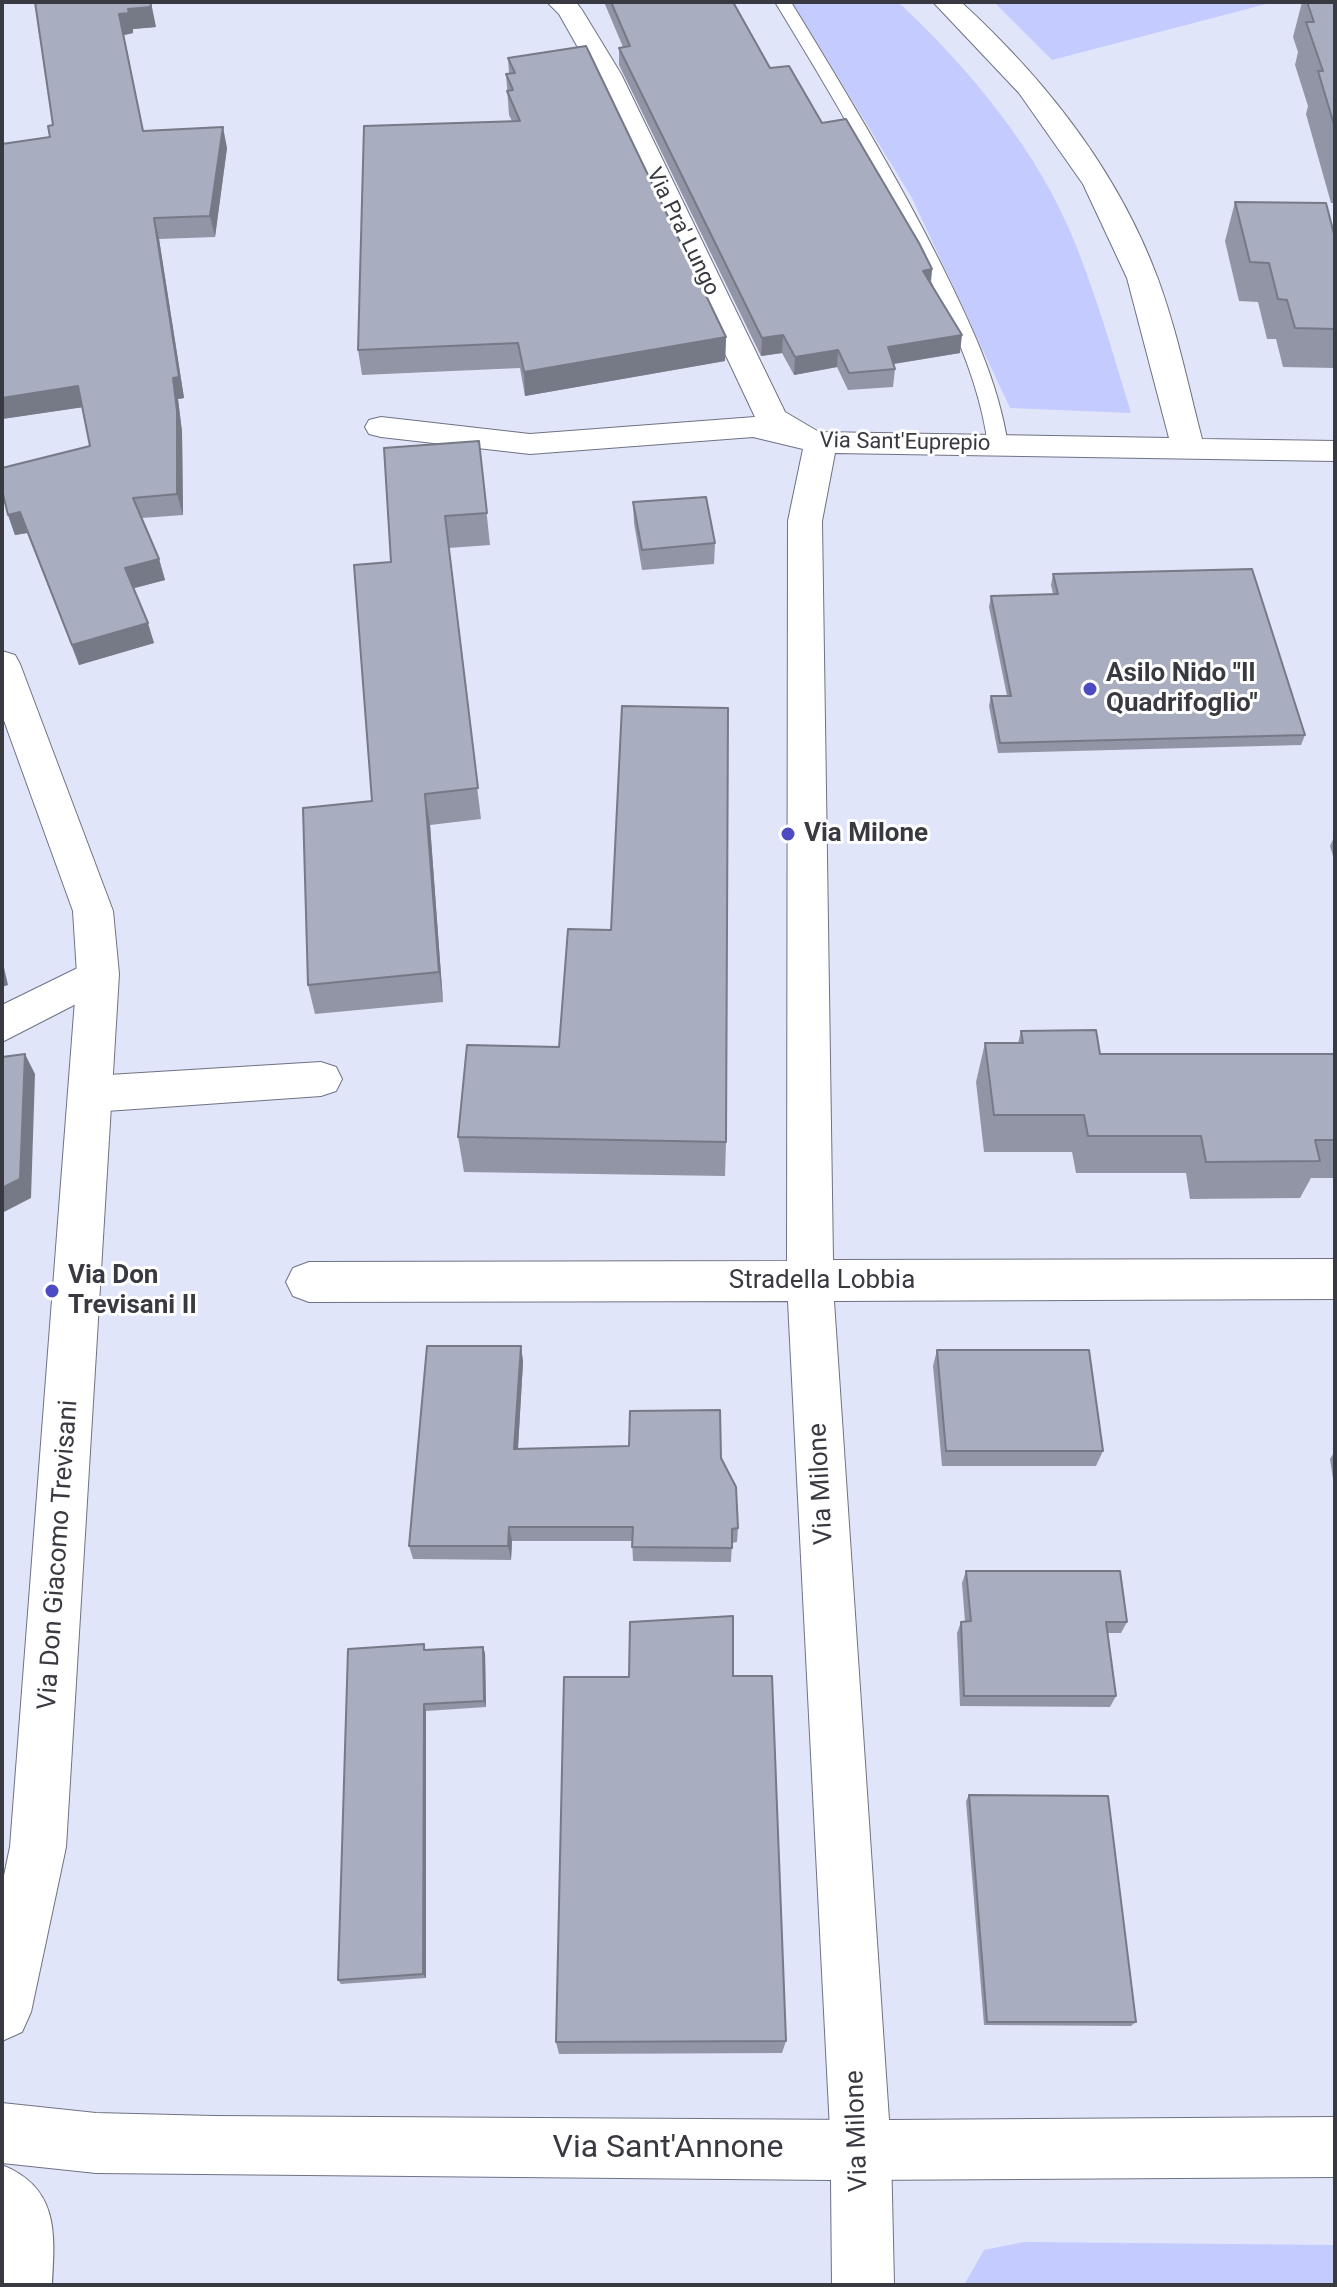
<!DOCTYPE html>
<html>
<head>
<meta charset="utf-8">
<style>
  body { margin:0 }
  #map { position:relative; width:1337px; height:2287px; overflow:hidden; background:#e1e5fa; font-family:Roboto,sans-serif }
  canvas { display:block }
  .frame { position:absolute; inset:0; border:4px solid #383941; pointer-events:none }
</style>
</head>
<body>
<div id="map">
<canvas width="1337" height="2287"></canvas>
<div class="frame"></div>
</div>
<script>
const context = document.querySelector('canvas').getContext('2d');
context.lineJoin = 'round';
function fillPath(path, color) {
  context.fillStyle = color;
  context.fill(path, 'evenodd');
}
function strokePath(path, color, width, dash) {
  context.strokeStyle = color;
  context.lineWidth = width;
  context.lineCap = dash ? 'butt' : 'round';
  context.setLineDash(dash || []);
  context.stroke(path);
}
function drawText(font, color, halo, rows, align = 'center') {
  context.font = font + ' Roboto,sans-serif';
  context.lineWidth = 6;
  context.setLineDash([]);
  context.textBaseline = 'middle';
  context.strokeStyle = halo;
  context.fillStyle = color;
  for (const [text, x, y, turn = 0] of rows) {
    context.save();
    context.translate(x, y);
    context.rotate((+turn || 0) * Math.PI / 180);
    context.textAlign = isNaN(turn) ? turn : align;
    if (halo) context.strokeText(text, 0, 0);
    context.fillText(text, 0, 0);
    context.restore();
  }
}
const green = new Path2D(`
  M792,2H898C969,68 1039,152 1075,243C1097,298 1114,356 1131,413L1010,408L912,198Z
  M994,2H1274L1052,60Z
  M1024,2242L1335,2245V2285H964L984,2250Z`);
const lane = new Path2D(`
  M775,2H791C843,87 895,173 940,262C969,321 998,379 1008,445L1005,449H991L988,445C979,379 951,322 922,263C878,173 827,87 775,2Z`);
const street = new Path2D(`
  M547,2H576L582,10L621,74L785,412L819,432L1169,438L1127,278L1083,184L1019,93L933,2H961C1045,79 1118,171 1158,279C1177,331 1188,385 1202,439L1335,441V461L835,453L822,521L833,1260L1335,1259V1299L834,1301L889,2120L1335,2117V2177L861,2180L840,2171L831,2150L788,1301L309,1302L293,1296L286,1282L293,1268L309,1262L787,1261L788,521L803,449L753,437L530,454L381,437L369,434L365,427L369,420L381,417L530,434L755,417L593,74L559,14Z
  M98,958L113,963L119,974L113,985L2,1042V1005Z
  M321,1062L336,1067L342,1079L336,1091L321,1096L92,1112L77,1106L70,1094L77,1082L92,1076Z
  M2,2165C59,2188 55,2233 52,2285H2Z`);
const secondary = new Path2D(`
  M2,651L15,655L20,664L113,911L119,974L66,1847L31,2012L22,2032L2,2041V1885L10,1847L77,974L73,911L2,715Z
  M2,2103L96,2113L214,2116L861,2120L882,2129L891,2150L894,2285H832L831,2180L96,2173L2,2163Z`);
const wall = new Path2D(`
  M35,2L156,27L133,29V33L124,35L143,131L227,148L215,237L159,239L184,398L178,399L182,432L183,515L142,518L159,559L165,580L134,588L154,643L79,665L27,533L15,535L8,515L90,446L83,407L2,419V144L50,137L53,125Z
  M604,2H733L770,68L822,123L932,269L931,283L960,353L894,364L895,369L893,387L848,390L837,367L794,375L782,353L761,356L619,65V48L623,47Z
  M1302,2H1335V203H1331L1306,114L1308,106L1295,65L1298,52L1293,37Z
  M508,58L726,337L725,361L525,396L520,368L362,375L358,350L512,121L509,115L506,74L509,73Z
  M1235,202L1335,238V368L1283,367L1276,339H1267L1258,302L1239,301L1225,241Z
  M479,441L490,545L448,548L481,819L430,825L443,1002L315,1014L308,985L372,801L391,562Z
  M633,502L715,543L714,564L642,570L634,523Z
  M1053,574L1305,735L1301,745L998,753L989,706L991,696H1007L989,607L991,596L1053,594L1051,585Z
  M1335,835V863L1330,846Z
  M1021,1031L1100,1054H1335V1178H1311L1300,1198L1190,1199L1186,1173H1076L1072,1152H984L976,1082L985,1043H1018Z
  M458,1137L726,1142L725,1176L464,1172Z
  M521,1346L523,1362L518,1449L721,1458L738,1528L737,1542L732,1543L731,1562L633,1561L632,1541H512L511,1560L413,1559L409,1546Z
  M937,1350L1103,1451L1096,1466H942L933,1366Z
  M1335,1451V1492L1330,1459Z
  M966,1571L1127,1622L1121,1633H1108L1116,1696L1110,1707L960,1706L957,1633L961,1622H965L962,1583Z
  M426,1650L485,1653L486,1707L426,1711V1978L341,1984L338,1980Z
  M733,1676L786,2041L782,2053L559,2054L556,2042Z
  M969,1795L1136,2022L1131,2026L984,2025L966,1801Z`);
const shadedWall = new Path2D(`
  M151,2L156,27L133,29V33L124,35L119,14L128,9Z
  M223,127L227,148L215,237L210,216Z
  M154,218L159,239L184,398L178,399L182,432L183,515L177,494Z
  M932,269L930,287L923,271Z
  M783,335L782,353L761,356L762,338Z
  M962,335L960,353L886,365L888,347Z
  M726,337L725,361L525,396L524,372Z
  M838,350L837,367L794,375L795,357Z
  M78,386L84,407L2,419V398Z
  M20,512L27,533L15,535L8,515Z
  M159,559L165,580L131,589L125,568Z
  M148,623L154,643L79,665L72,645Z
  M425,794L430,825L443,1002L439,972Z
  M2,959L8,985L2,987Z
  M25,1054L35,1074L31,1198L2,1213V1188Z
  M521,1346L523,1362L517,1464L514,1449Z
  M509,1527L512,1541L511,1560L508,1546Z
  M483,1647L485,1653L486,1707L484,1701Z
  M424,1704L426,1711V1978L423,1974Z`);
const building = new Path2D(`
  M35,2H150L151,7L128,9L129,13L119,14L143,131L223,127L210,216L154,218L179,377L173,378L177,411V494L133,498L159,559L125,568L148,623L72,645L20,512L8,515L2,490V468L90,446L78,386L2,398V144L50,137L48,126L53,125Z
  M611,2H733L770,68L789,66L822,123L846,119L919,243L932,269L923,271L962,335L888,347L895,369L849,373L838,350L795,357L783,335L762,338L619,48L630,46Z
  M1307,2H1335V128L1318,71H1323L1306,22H1314Z
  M586,46L726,337L524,372L518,343L358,350L364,126L520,121L507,91L513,90L506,74L515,73L508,58Z
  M1235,202L1326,203L1335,238V329L1295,328L1287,300L1278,299L1269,263L1250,262Z
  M479,441L487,513L445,516L478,788L425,794L439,972L308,985L303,808L372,801L354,565L391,562L384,448Z
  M706,497L715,543L642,550L633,502Z
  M1252,569L1305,735L1000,743L991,696H1011L991,596L1058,594L1053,574Z
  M622,706L728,708L726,1142L458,1137L467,1045L559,1047L568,929L611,930Z
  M1096,1030L1100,1054H1335V1140H1315L1320,1161L1206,1162L1201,1136H1088L1084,1115H994L985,1043H1023L1021,1031Z
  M25,1054L20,1179L2,1188V1057Z
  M427,1346H521L514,1449L629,1446L630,1411L720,1410L721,1458L736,1487L738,1528L732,1529V1548L632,1547L633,1527H509L508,1546H409Z
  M937,1350H1089L1103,1451H946Z
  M966,1571H1120L1127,1622H1106L1116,1696H964L961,1622L971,1621Z
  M733,1616V1676H772L786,2041L556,2042L564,1677H629L630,1622Z
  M424,1644V1650L483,1647L484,1701L424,1704L423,1974L338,1980L348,1649Z
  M969,1795L1108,1796L1136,2022H987Z`);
const markers = [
  [1090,689,8,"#4c4bc2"],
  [788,834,8,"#4c4bc2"],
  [52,1291,8,"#4c4bc2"]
];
const farStreetnames = [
  ["Via Pra' Lungo",682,232,64],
  ["Via Sant'Euprepio",905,443,1]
];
const poiNames = [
  ["Asilo Nido \"Il",1106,674],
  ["Quadrifoglio\"",1106,704],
  ["Via Milone",804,834],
  ["Via Don",68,1276],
  ["Trevisani II",68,1306]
];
const streetNames = [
  ["Stradella Lobbia",822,1281],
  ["Via Milone",822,1484,-93],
  ["Via Don Giacomo Trevisani",59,1555,-86],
  ["Via Milone",858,2131,-92]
];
const nearStreetnames = [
  ["Via Sant'Annone",668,2149]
];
fillPath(green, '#c3cbff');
strokePath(lane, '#6f7284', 2);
strokePath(street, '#6f7284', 2);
strokePath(secondary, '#6f7284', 2);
fillPath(lane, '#fff');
fillPath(street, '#fff');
fillPath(secondary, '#fff');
fillPath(wall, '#9195a5');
fillPath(shadedWall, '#767986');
fillPath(building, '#a9adc0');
strokePath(building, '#767986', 2);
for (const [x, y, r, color] of markers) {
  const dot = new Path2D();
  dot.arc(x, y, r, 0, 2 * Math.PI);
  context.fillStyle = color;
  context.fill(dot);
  strokePath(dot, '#fff', 3);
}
drawText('22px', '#383941', '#fff', farStreetnames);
drawText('bold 26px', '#383941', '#fff', poiNames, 'left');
drawText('26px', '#383941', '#fff', streetNames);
drawText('32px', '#383941', '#fff', nearStreetnames);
</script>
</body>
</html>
